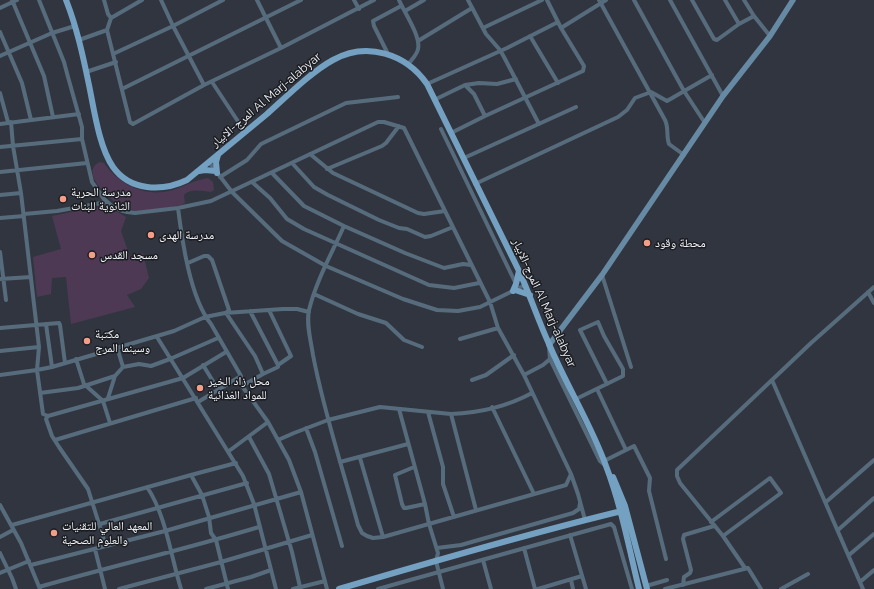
<!DOCTYPE html>
<html>
<head>
<meta charset="utf-8">
<style>
  body { margin:0 }
  canvas { display:block; background:#31353f }
</style>
</head>
<body>
<canvas width="874" height="589"></canvas>
<script>
const context = document.querySelector('canvas').getContext('2d');
context.lineJoin = 'round';
function fillPath(path, color) {
  context.fillStyle = color;
  context.fill(path, 'evenodd');
}
function strokePath(path, color, width, dash) {
  context.strokeStyle = color;
  context.lineWidth = width;
  context.lineCap = dash ? 'butt' : 'round';
  context.setLineDash(dash || []);
  context.stroke(path);
}
function drawText(font, color, halo, rows, align = 'center') {
  context.font = font + ' Raleway,"Noto Naskh Arabic",sans-serif';
  context.lineWidth = 3;
  context.setLineDash([]);
  context.textBaseline = 'middle';
  context.strokeStyle = halo;
  context.fillStyle = color;
  for (const [text, x, y, turn = 0] of rows) {
    context.save();
    context.translate(x, y);
    context.rotate((+turn || 0) * Math.PI / 180);
    context.textAlign = isNaN(turn) ? turn : align;
    if (halo) context.strokeText(text, 0, 0);
    context.fillText(text, 0, 0);
    context.restore();
  }
}
const green = new Path2D(`
  M100,162L104,163C119,185 146,198 173,190C185,186 195,180 208,178L213,182L214,190L211,192C203,191 190,188 184,195L185,203L181,205C168,207 139,214 128,210C116,205 76,173 100,162Z
  M105,205L126,217L121,231L130,257L143,253L149,278L141,289L127,295L135,307L71,324L66,277L52,278L51,294L37,297L33,257L61,249L52,216Z`);
const street = new Path2D(`
  M12,0L44,76L53,117
  M39,0L64,62L68,77L82,127V139L92,182L104,199L113,207L120,210L127,212L135,213L178,208L211,201L378,122H384L404,128L490,302L498,328L524,375L571,474L578,494L585,520
  M104,0L108,14L111,18
  M142,0L111,18L107,30L130,122L133,124L204,85L281,48L374,0
  M161,0L173,26L204,85
  M257,0L281,48
  M354,0L359,9
  M399,0C404,12 421,36 418,49C417,55 411,60 408,65
  M468,0L486,34L500,50L504,57L539,124
  M599,0L665,120C669,128 666,136 669,144L684,155
  M634,0L684,91L705,123
  M670,0L723,96
  M692,0L714,39L717,40L739,24L754,16
  M725,0L739,24
  M744,0L754,16L770,36
  M0,8L17,0
  M405,11L424,0
  M483,28L542,0
  M561,28L606,0
  M0,32L22,83L31,120
  M530,36L558,83
  M79,40L107,30
  M418,41L472,8
  M113,54L173,26L223,0
  M388,54L374,26L373,21L401,6
  M0,56L52,33L75,26
  M86,72L116,62
  M212,82L245,132
  M427,84L507,48L558,22
  M465,85L479,83L497,84L516,79
  M122,89L301,0
  M0,93L8,122
  M434,100L465,85L474,94L485,116
  M11,122L13,146L21,193L39,347L37,370L43,414L48,416L46,419L52,436L59,447L88,489L106,546
  M0,124L79,114
  M441,129L516,284
  M451,133L485,116L583,71L584,66L561,28L547,0
  M0,147L82,139
  M310,154L333,173L418,213L424,214L445,211
  M464,158L576,107
  M209,162L232,192L282,241L326,266L403,299L437,310L458,311L480,307L525,285
  M292,163L314,187L328,195L379,220L399,228L407,229L425,237L431,236L453,227
  M327,169L382,146L386,143L399,126
  M0,172L87,163
  M272,173L304,206L344,226L405,253L444,268L463,264L471,265
  M220,177L247,160L261,144L346,103L398,97
  M252,182L270,198L287,219L304,229L429,285L454,288L479,283
  M475,184L618,117L627,110L635,98L651,92L667,101L712,75
  M0,195L21,193
  M178,208C182,240 190,298 211,324L241,376L242,386L268,422L289,460L301,492L327,589
  M24,214L57,211L107,202
  M0,218L24,216
  M344,226C332,253 316,281 309,310C306,325 311,341 313,355C324,413 343,469 358,525L362,533L367,536L373,538L383,537L566,485L571,474
  M0,252L6,300
  M188,263L204,256H208L212,260L229,310L226,313L255,356L263,374L242,386
  M602,275L631,367
  M0,279L31,277
  M868,292L874,303
  M314,294L358,314L386,323L404,340L422,347
  M250,311L278,365
  M46,324L52,367
  M0,328L59,323L60,325L65,363
  M157,337L243,476L254,504L276,589
  M460,339L498,328
  M0,351L39,347
  M76,359L84,384L103,401L110,423
  M550,359L600,461L606,466
  M203,365L219,391
  M123,367L139,364L151,366L170,359L218,338
  M263,374L278,367V365L291,356L269,310
  M0,375L37,370L52,367L174,331L205,317L225,313L283,309H297L309,312
  M524,375L543,365L550,359L549,347
  M472,380L486,375L514,355
  M772,380L863,589
  M597,389L626,450
  M40,393L78,388L115,376
  M108,398L115,376L123,367L117,347
  M576,399L623,376V369L604,336L598,322L580,330L607,384
  M198,402L241,376
  M492,407L534,494
  M399,409L425,504L429,524L438,553L436,561L443,589
  M428,412L443,467V484L454,517
  M451,414L476,510
  M48,416L183,378L226,352
  M306,428L315,452L342,546
  M249,437L269,474L292,552L300,587
  M55,440L196,398
  M278,440L294,433L328,420L380,407L451,414C478,413 508,406 532,393
  M229,451L268,422
  M360,458L383,537
  M604,461L634,446L650,478L649,491L666,559
  M340,462L408,444
  M414,467L395,475L402,504L404,508H406L425,504
  M191,475L202,495L209,517L211,533L216,540L228,589
  M147,487C166,515 171,557 181,589
  M826,502L874,460
  M0,505L21,543L40,589
  M711,522L770,478L781,493L723,536
  M100,524L247,483
  M12,525L191,475L236,463
  M838,530L874,498
  M570,535L586,589
  M0,537L13,530
  M437,548L461,545L573,513L579,509L580,503
  M524,548L535,589
  M95,549L105,589
  M0,553L12,578L16,589
  M849,555L874,534
  M483,560L491,589
  M31,565L165,531L301,492
  M745,568L723,536L680,483L677,476V470L811,343L874,287
  M0,573L29,561
  M571,580L573,589
  M860,582L874,570
  M683,585L684,577L690,573L691,570L683,539L684,535L714,526
  M646,586L667,580
  M39,587C113,566 186,549 259,527
  M119,589L221,562L312,535
  M206,589L251,577L271,570
  M293,589L325,581
  M378,589L611,524L614,527L632,589
  M538,589L582,576
  M665,589L748,568L761,589
  M781,589L808,574`);
const secondary = new Path2D(`
  M549,345L602,275L723,96L770,36L793,0`);
const primary = new Path2D(`
  M66,0C77,28 83,56 89,85C94,109 99,147 113,167C130,191 162,192 187,180C214,158 240,136 267,114C286,97 311,72 333,60C367,41 406,54 427,84L519,271C530,295 538,320 549,344C566,385 591,424 606,466C621,505 629,548 639,589
  M199,171L205,170L216,171
  M217,173L216,162L218,155
  M515,290L530,295
  M513,291L516,284L519,271
  M613,477L625,506L647,589
  M339,589C434,561 530,533 626,510`);
const markers = [
  [63,199,4,"#f49e88"],
  [151,235,4,"#f49e88"],
  [647,243,4,"#f49e88"],
  [92,255,4,"#f49e88"],
  [87,341,4,"#f49e88"],
  [200,388,4,"#f49e88"],
  [54,533,4,"#f49e88"]
];
const streetNames = [
  ["المرج-الابيار Al Marj-alabyar",266,100,-40],
  ["المرج-الابيار Al Marj-alabyar",544,303,66]
];
const poiNames = [
  ["مدرسة الحرية",71,192],
  ["الثانوية للبنات",71,206],
  ["مدرسة الهدى",159,235],
  ["محطة وقود",655,243],
  ["مسجد القدس",100,255],
  ["مكتبة",95,334],
  ["وسينما المرج",95,348],
  ["محل زاد الخير",208,381],
  ["للمواد الغذائية",208,395],
  ["المعهد العالي للتقنيات",62,526],
  ["والعلوم الصحية",62,540]
];
fillPath(green, '#4d3954');
strokePath(street, '#566c7c', 4);
strokePath(secondary, '#678aa4', 5.5);
strokePath(primary, '#74a1c2', 6);
for (const [x, y, r, color] of markers) {
  const dot = new Path2D();
  dot.arc(x, y, r, 0, 2 * Math.PI);
  context.fillStyle = color;
  context.fill(dot);
  strokePath(dot, '#1b1d21', 1.5);
}
drawText('12px', '#f1f4fb', '#1b1d21', streetNames);
drawText('12px', '#f1f4fb', '#1b1d21', poiNames, 'left');
</script>
</body>
</html>
